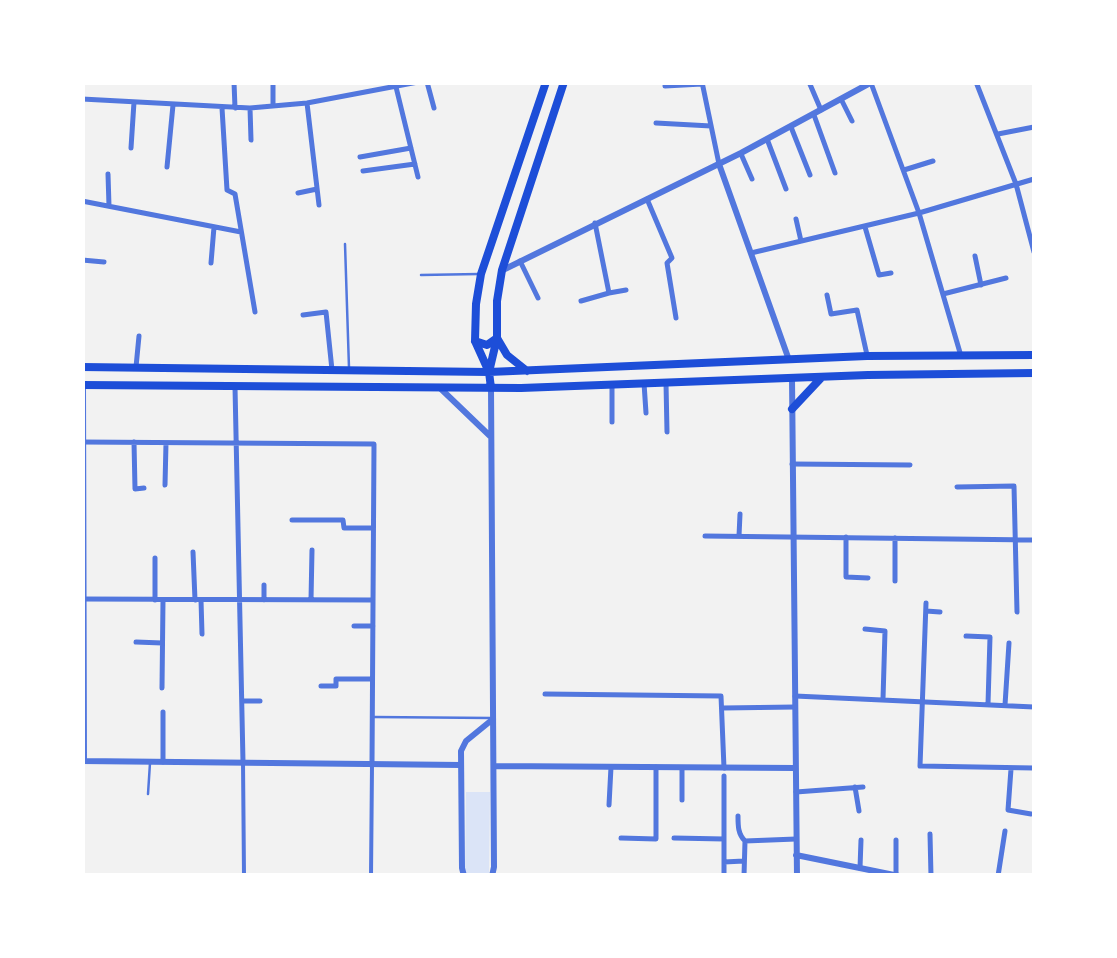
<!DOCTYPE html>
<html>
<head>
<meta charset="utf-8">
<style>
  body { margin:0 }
  #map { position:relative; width:1117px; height:958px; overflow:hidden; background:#f2f2f2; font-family:"Exo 2",sans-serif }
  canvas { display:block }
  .frame { position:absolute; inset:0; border:85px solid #fff; pointer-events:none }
</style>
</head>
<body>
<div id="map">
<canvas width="1117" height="958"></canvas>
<div class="frame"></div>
</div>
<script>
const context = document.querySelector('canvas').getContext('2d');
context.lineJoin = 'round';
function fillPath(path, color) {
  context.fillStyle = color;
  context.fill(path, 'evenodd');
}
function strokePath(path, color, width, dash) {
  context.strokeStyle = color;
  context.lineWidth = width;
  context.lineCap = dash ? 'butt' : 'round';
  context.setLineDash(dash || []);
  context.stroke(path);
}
const green = new Path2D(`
  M466,792H490L489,874H465Z`);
const service = new Path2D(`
  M345,244L349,368
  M421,275L479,274
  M374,717L491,718
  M148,794L150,763`);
const pedestrian = new Path2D(`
  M243,762L244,876
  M371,876L372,765`);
const minor = new Path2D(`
  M234,82L235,108
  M427,82L434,108
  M702,82L719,164
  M809,82L821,110
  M976,82L1016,184L1034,252
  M871,83L919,213L961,356
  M665,86L702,84
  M396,87L418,177
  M82,99L250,108L307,103L418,82
  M841,99L852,121
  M307,103L319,205
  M273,106V82
  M222,108L227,190L235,194L255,312
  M250,108L251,140
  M814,115L835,173
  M656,123L711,126
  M791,127L810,175
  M998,134L1034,127
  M767,139L786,189
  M131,148L134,102
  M741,154L752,179
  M360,157L411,148
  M167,167L173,105
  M904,170L933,161
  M363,171L415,164
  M108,174L109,206
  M298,193L317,189
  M647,199L672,258L667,263L676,318
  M82,201L241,232
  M796,219L801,241
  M865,227L879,275L891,273
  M751,253L919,213L1034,179
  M975,256L981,285
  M82,260L104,262
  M520,261L538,298
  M211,263L214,227
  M609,293L626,290
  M943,294L1006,278
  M827,295L831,314L857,310L867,355
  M581,301L609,293L595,223
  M303,315L326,312L332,370
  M136,367L139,336
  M644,383L646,413
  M666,383L667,432
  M612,385V422
  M235,387L243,762
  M82,442L374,444L372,764
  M134,442L135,489L144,488
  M792,464L910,465
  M165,485L166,443
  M957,487L1014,486L1017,612
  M292,520H343L344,528H373
  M705,536L1034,540
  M739,536L740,514
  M846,537V577L868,578
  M895,538V581
  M193,552L195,600
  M82,599L373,600
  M155,600V558
  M201,600L202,634
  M264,600V585
  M311,600L312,550
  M926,603L920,766L1034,768
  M926,611L940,612
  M354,626H373
  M865,629L885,631L883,699
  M966,636L990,637L988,704
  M136,642L162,643
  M321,686H336V679H372
  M162,688L163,600
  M545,694L721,696L724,768
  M795,696L1034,707
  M242,701H260
  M1005,705L1009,643
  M723,708L795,707
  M163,762V712
  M682,768V800
  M1011,769L1008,810L1031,814
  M724,776V876
  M855,787L859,811
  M796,792L863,787
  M609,805L611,767
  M738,816C738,826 738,834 745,841
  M930,834L931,876
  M621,838L656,839V767
  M674,838L724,839
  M745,841L796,839
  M724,862L744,861
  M860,868L861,840
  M896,875V840
  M744,876L745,841
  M998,876L1005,831`);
const tertiary = new Path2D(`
  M719,164L789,360
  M503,270L741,153L872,82
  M792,378L797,876
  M83,385L84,761
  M440,388L490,436
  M491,388L494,867L492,876
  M82,761L461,765
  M494,766L795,768
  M796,855L899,876
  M464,876L462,868L461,751L466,741L493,719`);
const secondary = new Path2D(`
  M475,341L487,345L497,338L507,355L527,371
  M82,367L489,372L867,356L1034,355
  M489,372L475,341L476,304L481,274L546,82
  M82,385L521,388L868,375L1034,373
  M491,388L489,372L497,338V301L502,270L564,82
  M792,409L822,377`);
fillPath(green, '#dbe4f7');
strokePath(service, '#5277de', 2.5);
strokePath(pedestrian, '#5277de', 4);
strokePath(minor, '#5277de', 5);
strokePath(tertiary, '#5277de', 6);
strokePath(secondary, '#1d4ed8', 8);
</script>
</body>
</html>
